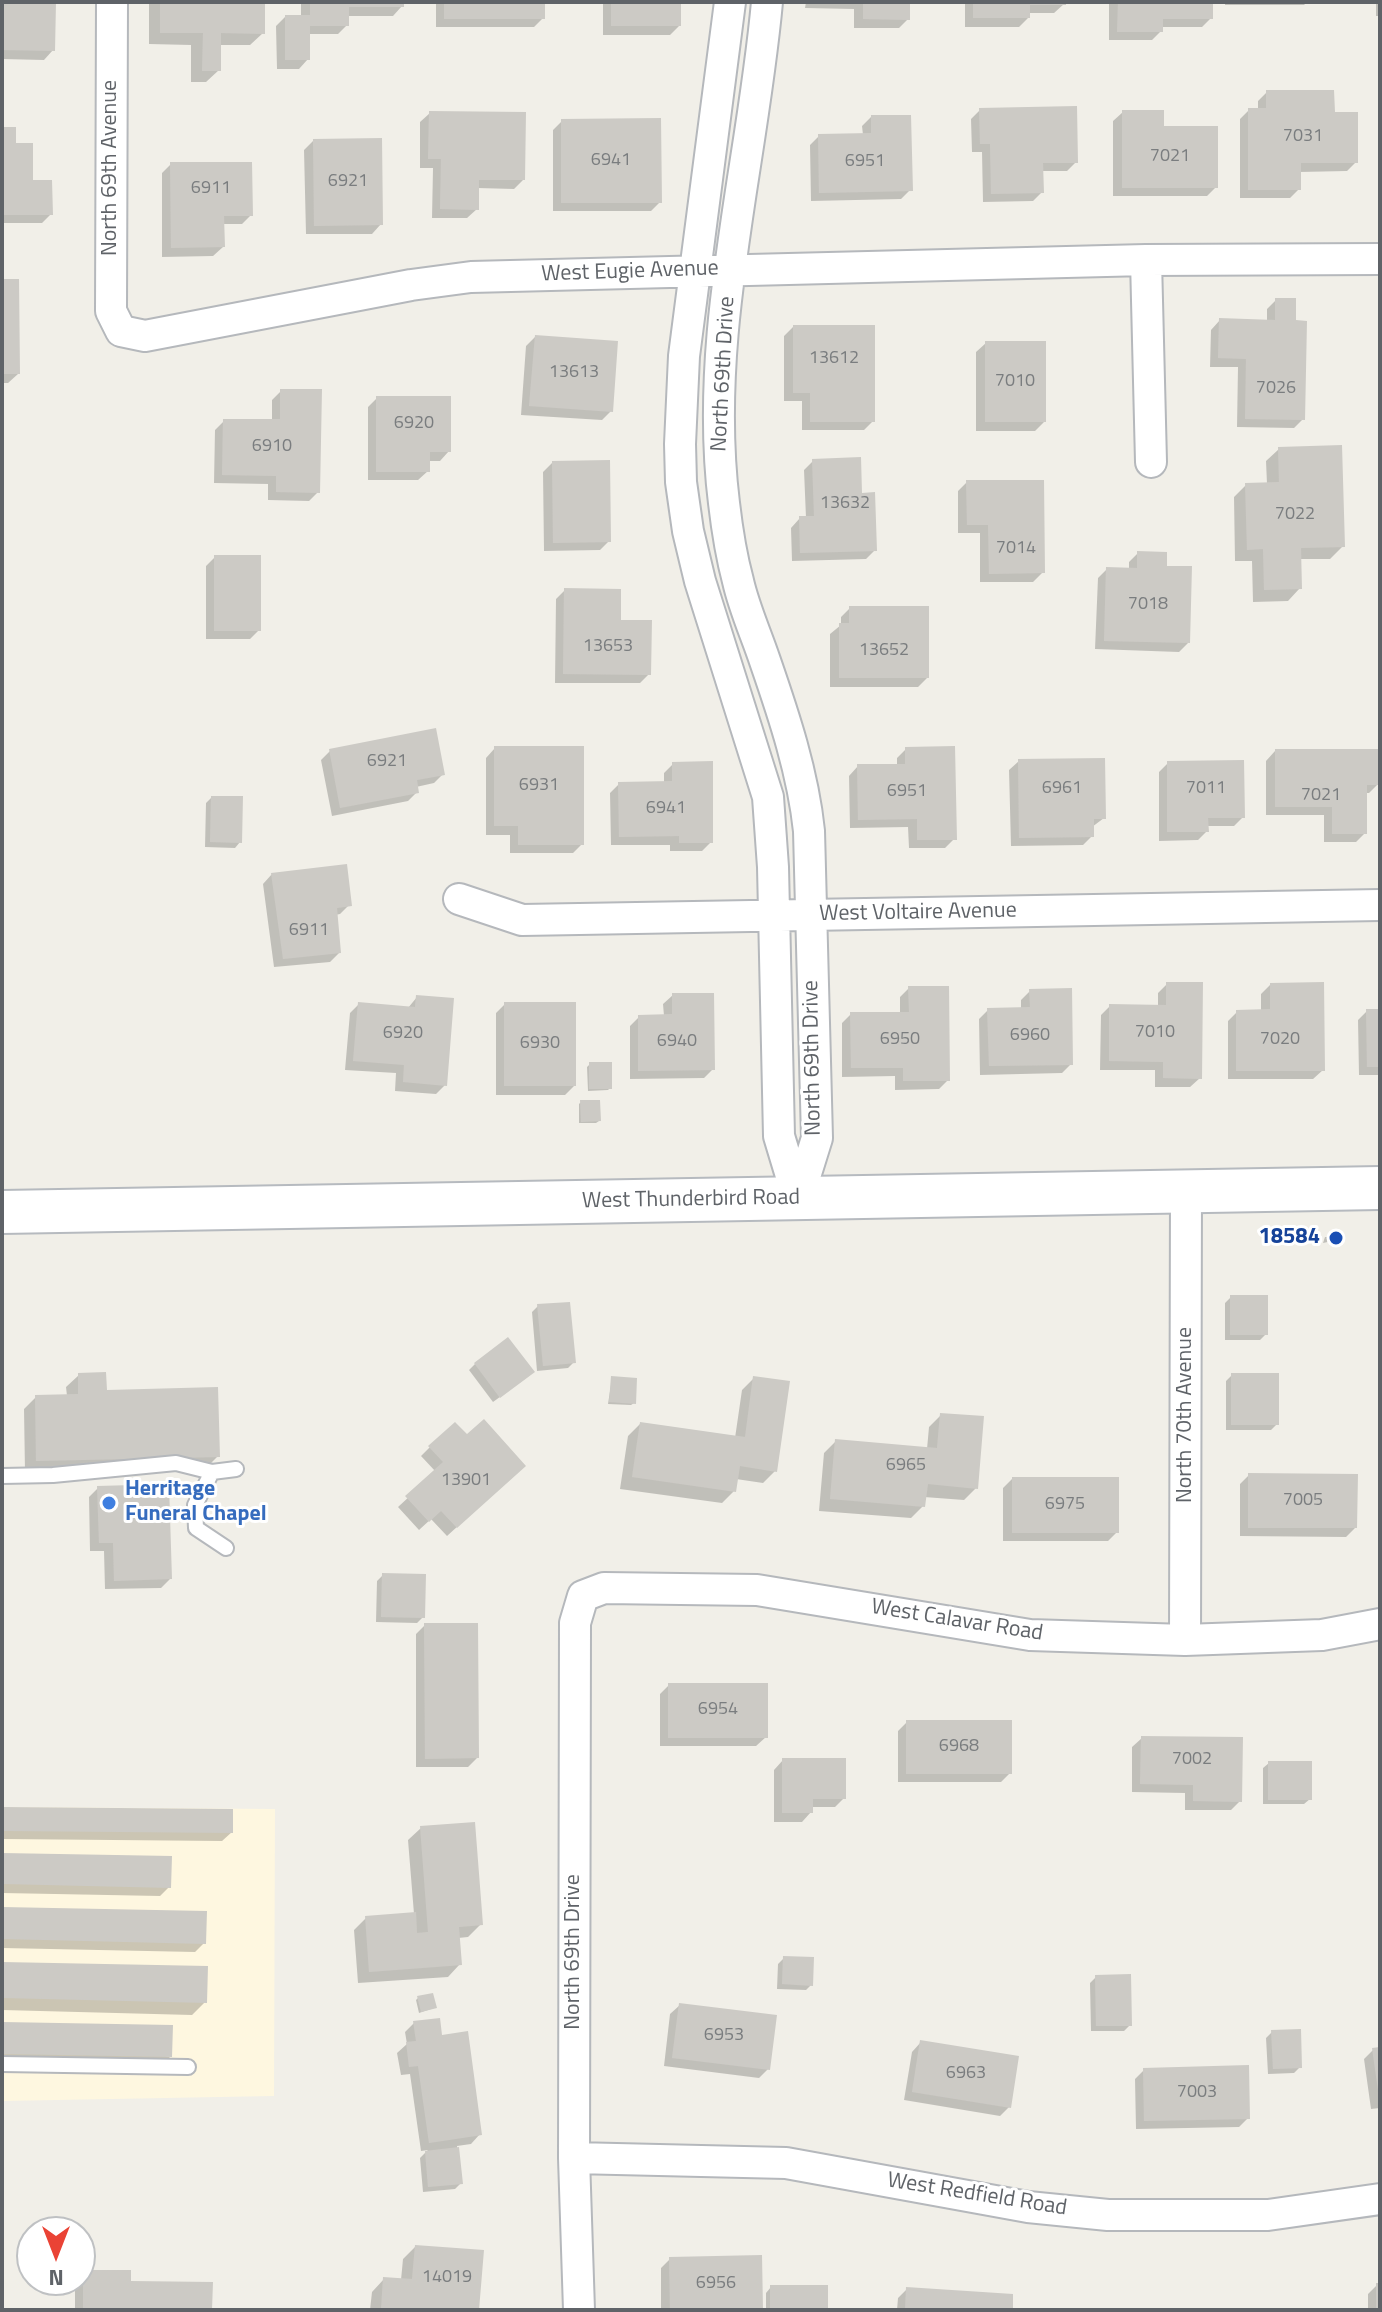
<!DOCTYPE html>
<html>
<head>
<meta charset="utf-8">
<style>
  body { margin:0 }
  #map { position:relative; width:1382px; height:2312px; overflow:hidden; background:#f1efe8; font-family:"Titillium Web",sans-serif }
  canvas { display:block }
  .frame { position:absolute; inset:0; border:4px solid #5f6368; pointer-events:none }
  .north { position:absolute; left:16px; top:2216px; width:80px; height:80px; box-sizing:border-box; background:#fff; border:2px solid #bfc1c3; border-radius:50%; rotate:180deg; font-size:22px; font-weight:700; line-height:32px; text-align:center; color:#5f6368 }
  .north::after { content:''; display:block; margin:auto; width:28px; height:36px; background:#ea4335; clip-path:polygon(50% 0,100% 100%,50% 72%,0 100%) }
</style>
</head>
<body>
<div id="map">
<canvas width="1382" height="2312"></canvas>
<div class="frame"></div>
<div class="north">N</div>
</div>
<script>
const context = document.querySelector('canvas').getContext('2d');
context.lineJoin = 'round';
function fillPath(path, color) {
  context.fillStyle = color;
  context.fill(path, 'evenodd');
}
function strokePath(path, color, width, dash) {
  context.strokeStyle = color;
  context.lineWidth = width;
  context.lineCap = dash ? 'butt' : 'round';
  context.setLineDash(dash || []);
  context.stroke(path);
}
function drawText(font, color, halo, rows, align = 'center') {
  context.font = font + ' "Titillium Web",sans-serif';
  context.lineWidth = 6;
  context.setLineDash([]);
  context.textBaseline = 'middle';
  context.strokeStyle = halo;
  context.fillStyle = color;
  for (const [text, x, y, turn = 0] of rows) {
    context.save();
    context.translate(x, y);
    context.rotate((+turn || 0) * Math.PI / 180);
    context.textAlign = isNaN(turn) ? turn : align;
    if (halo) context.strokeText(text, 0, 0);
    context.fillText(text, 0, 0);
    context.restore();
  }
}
const commercial = new Path2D(`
  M2,1807L275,1809L274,2096L2,2101Z`);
const shadow = new Path2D(`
  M2,2H54L53,50L44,60L2,59Z
  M149,2H263V33L250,45H219V70L206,82H191V45L149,44Z
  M301,2H402V6L393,16H347V25L338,34H308V59L299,69H277L276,26L285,17H301Z
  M436,2H543V18L534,27H436Z
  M603,2H679V26L670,35H603Z
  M806,2H908V19L899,28H854V9L805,8Z
  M965,2H1064V4L1054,13H1028V18L1019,27H965Z
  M1109,2H1211V18L1202,27H1161V31L1152,40H1109Z
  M1225,2H1307L1304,5H1225Z
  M1376,2H1380V16H1376Z
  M1267,92L1333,114L1356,162L1347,171L1299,172V189L1290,198H1240V119L1249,110H1258V101Z
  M980,110L1076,162L1067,171H1042V192L1033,201L983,202L982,152H972L971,119Z
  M1123,112L1162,128L1216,187L1207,196H1113V121Z
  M430,113L523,180L514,189L477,188V209L467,218H432L433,168H420V122Z
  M871,117L910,190L901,199L811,201L810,145L819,136L863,135L862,126Z
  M562,121L660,202L651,211H553V130Z
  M2,129L51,214L42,223H2Z
  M313,141L381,224L372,234H306L304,150Z
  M171,164L251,215L242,224H222L223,247L213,256L162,257V173Z
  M2,281L18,374L8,383H2Z
  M1276,300L1303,419L1294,428L1237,427L1238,367H1210L1211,330L1220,320L1267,322V309Z
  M793,327L873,421L864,430H802V401H784V336Z
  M535,337L611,411L602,420L521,415L526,346Z
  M986,343L1044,422L1035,431H976V352Z
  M281,391L318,492L309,501L268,500V484L214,483L215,430L224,421H272V400Z
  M377,398L449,451L440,461H428V471L418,480H368V407Z
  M1279,449L1343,546L1330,559H1300V588L1288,601L1253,602L1252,561H1235L1234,497L1246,485L1267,484L1266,461Z
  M813,461L860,495L875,550L866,559L792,561L791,528L800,518H806L804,470Z
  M552,463L609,541L600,550L544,551L543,472Z
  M967,482L1043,572L1033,582H980V533H958V491Z
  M1138,553L1165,568L1188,643L1179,652L1095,649L1098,578L1107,569L1129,570V562Z
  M215,557L259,630L250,639H206V566Z
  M565,590L619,622L649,674L640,683H555L556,599Z
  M850,608L927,678L918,687H830V634L841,625V617Z
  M495,748L582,844L573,853H510V835H486V758Z
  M906,749L954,839L945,848H909L908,827L850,828L849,776L858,766H897V758Z
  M330,751L443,774L434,783L416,787L417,792L408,801L332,816L321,760Z
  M1275,751L1378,784L1369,793H1365V833L1356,842H1324V815H1266V761Z
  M1019,761L1104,818L1092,827V836L1083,845L1011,846L1009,770Z
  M1168,763L1243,817L1234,826H1207V831L1198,840L1159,841V772Z
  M673,764L711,842L702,851H670V845H611L610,793L619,784L664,783V773Z
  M211,798L240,842L235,848L205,847L206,803Z
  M272,874L349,905L340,914L335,915L339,953L330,962L274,967L263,884Z
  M1167,984L1200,1078L1190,1087H1155V1070H1100L1101,1015L1110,1006L1158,1007V993Z
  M1270,985L1323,1070L1313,1079H1228V1021L1237,1012H1261V994Z
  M909,988L948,1080L939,1089L895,1090V1076L842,1077V1023L851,1014H900V997Z
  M1030,991L1071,1064L1062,1073L980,1075L979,1019L988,1010L1021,1009V1000Z
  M673,995L713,1069L704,1078L630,1079V1026L639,1017L664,1016L663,1004Z
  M417,997L445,1085L436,1094L395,1091L396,1073L345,1070L350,1013L359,1004L408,1008Z
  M505,1004L574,1086L565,1095H496V1013Z
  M1367,1011H1380V1075H1359L1358,1020Z
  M590,1064L610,1088L608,1090L588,1091L587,1067Z
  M581,1102L599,1121L596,1123H579V1104Z
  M1325,1237H1337V1240L1323,1243Z
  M1231,1297L1266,1334L1260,1340H1225V1303Z
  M538,1306L573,1363L568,1368L537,1371L532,1312Z
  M475,1364L526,1378L493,1402L469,1370Z
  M79,1375L218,1456L205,1469L25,1472L24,1409L36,1397L67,1396L66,1387Z
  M1232,1375L1277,1424L1271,1430H1226V1381Z
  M612,1378L634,1403L631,1405L608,1404Z
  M754,1378L775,1471L763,1483L736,1479L734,1491L722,1503L620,1489L628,1436L640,1424L735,1438L742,1390Z
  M941,1415L976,1488L964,1500L924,1497L923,1506L911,1518L819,1511L824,1453L836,1441L927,1449L929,1427Z
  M467,1437L514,1475L447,1536L431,1519L419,1530L398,1507L436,1472L421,1456L430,1447Z
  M1249,1475L1355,1528L1346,1537L1240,1536V1484Z
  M1012,1479L1117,1532L1108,1541H1003V1488Z
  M98,1488L170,1579L161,1588L105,1589L104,1551H90L89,1497Z
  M383,1575L423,1617L417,1623L376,1622L377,1581Z
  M425,1625L477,1758L468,1767H416V1634Z
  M669,1685L766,1737L756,1746H660V1694Z
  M907,1722L1010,1773L1001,1782H898V1731Z
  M1142,1738L1240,1801L1231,1810H1185V1793L1132,1792V1747Z
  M783,1760L844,1798L835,1807H811V1812L802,1822H774V1770Z
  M1269,1763L1310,1799L1304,1804H1263V1768Z
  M2,1809L232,1832L222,1841L2,1839Z
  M421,1828L481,1924L468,1937L458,1938L460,1964L448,1977L358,1983L354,1930L366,1918L414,1914L408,1840Z
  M2,1855L169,1887L160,1896L2,1893Z
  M2,1909L204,1943L195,1952L2,1948Z
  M784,1958L811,1985L806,1990L777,1989L778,1964Z
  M2,1964L205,2002L192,2015L2,2010Z
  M1096,1977L1130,2025L1124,2031H1091L1090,1983Z
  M418,1998L434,2008L419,2013L416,2000Z
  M680,2005L768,2069L759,2078L664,2066L670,2014Z
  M414,2023L480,2134L471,2144L457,2146L461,2183L455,2189L423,2192L420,2158L428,2150L421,2151L410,2074L401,2075L397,2053L407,2044L405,2032Z
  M2,2024L170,2057L161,2066L2,2062Z
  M1272,2032L1300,2067L1294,2073L1268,2074L1266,2038Z
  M921,2042L1009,2107L1000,2116L904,2100L912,2052Z
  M1380,2049V2108L1371,2109L1364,2059L1373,2050Z
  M1144,2070L1248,2118L1239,2127L1136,2129L1135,2079Z
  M415,2247L477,2310H370L372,2292L384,2279L401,2280L403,2259Z
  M670,2259L761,2310H661V2268Z
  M84,2272L129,2283L210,2310H75V2281L80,2280Z
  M1377,2285H1380V2310H1368V2294Z
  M771,2287L826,2310H766V2293Z
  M907,2289L1011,2310H897L898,2298Z`);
const building = new Path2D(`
  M2,2H56L55,51L2,50Z
  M160,2H265V34L221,33V71H202L203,33H160Z
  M310,2H404V7H349V26H310V60H285V15H310Z
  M444,2H545V19H444Z
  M611,2H681V26H611Z
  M863,2H910V20L863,19Z
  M973,2H1066V5H1030V18H973Z
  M1118,2H1213V19H1163V32H1117Z
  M1266,90H1334L1335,112H1358V163H1301V190H1248V108H1266Z
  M1077,106L1078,163H1043L1044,193L991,194L990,144H980L979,108Z
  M1122,110H1164V126H1218V188H1122Z
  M429,111L526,112L525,180H479V210L440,209L441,159H428Z
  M871,115H911L913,191L819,193L818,134L871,133Z
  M661,118L662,203H561V119Z
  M2,127H16V143H33V180H52L53,215H2Z
  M382,138L383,225L314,226L313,139Z
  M170,162H252L253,216H224L225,247L171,248Z
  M2,279H19L20,374H2Z
  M1275,298H1296V320L1307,321L1305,420L1245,419L1246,359L1218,358L1219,318L1275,320Z
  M793,325H875V422H810V393H793Z
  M535,335L618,341L613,412L529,406Z
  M985,341H1046V422H985Z
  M280,389H322L320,493L276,492V476L222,475L223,419H280Z
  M376,396H451V452H430V472H376Z
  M1342,445L1345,547L1301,548L1302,589L1264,590L1263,549L1247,550L1245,483L1279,482L1278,447Z
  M861,457L862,493L875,492L877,551L800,553L799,516H814L812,459Z
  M610,460L611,542L553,543L552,461Z
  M966,480H1044L1045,573L989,574L988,525H967Z
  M1137,551L1167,552V566H1192L1190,643L1104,641L1106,567L1137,568Z
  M214,555H261V631H214Z
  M564,588L621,589V620H652L651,675L563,674Z
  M849,606H929V678H839V623H849Z
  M436,728L445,775L417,780L419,793L340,808L329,749Z
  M494,746H584V845H518V826H494Z
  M955,746L957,840H917V819L858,820L857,764H905V747Z
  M1275,749H1380V785H1367V834H1332V807H1275Z
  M1105,758L1106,819H1094V837L1019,838L1018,759Z
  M1244,760L1245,818H1208L1209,832H1167V761Z
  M713,761V843H679V836L619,837L618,782L672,781V762Z
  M211,796H243L242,843L210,842Z
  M347,864L352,906L337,908L341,953L283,959L271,873Z
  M1166,982H1203L1202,1079L1163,1078V1062L1109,1061V1004L1166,1005Z
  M1324,982L1325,1071H1236V1010L1270,1009V983Z
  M908,986H949L950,1081H903V1068H851L850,1012H909Z
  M1072,988L1073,1065L989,1066L987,1008L1030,1007L1029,989Z
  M672,993H714L715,1070L638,1071V1015L672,1014Z
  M416,995L454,998L447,1086L403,1082L404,1065L353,1061L358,1002L415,1007Z
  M504,1002H576V1086H504Z
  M1366,1009H1380V1067H1367Z
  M589,1062H612V1089H589Z
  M580,1100H600L601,1121L581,1122Z
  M1230,1295H1268V1335H1230Z
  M570,1302L576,1363L543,1366L537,1304Z
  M508,1337L535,1372L500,1398L474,1363Z
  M106,1372L107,1390L218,1387L220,1457L36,1461L35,1395L78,1394V1373Z
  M1231,1373H1279V1425H1231Z
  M611,1376L637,1378L636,1404L609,1402Z
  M753,1376L790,1381L777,1472L740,1466L736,1492L632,1477L640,1422L745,1437Z
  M940,1413L984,1416L978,1489L928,1484L925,1507L830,1499L835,1439L937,1448Z
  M484,1419L526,1466L457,1528L441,1511L429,1522L405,1496L443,1462L428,1446L455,1422L467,1434Z
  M1248,1473L1358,1474L1357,1528H1248Z
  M1012,1477H1119V1533H1012Z
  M169,1484L172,1579L114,1581L113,1543H99L97,1486Z
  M382,1573L426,1574L425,1618L381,1617Z
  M424,1623H478L479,1758L425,1759Z
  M668,1683H768V1738H668Z
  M906,1720H1012V1774H906Z
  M1141,1736L1243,1737L1242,1802L1193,1801V1785L1140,1784Z
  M782,1758H846V1799H813V1813H782Z
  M1268,1761H1312V1800H1268Z
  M2,1807L233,1809V1833L2,1831Z
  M475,1822L483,1925L459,1927L462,1965L369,1972L365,1916L416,1912L417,1933L428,1932L420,1826Z
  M2,1853L172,1856L171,1888L2,1884Z
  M2,1907L207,1911L206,1944L2,1939Z
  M783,1956L814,1957L813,1986L782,1984Z
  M2,1962L208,1966L207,2003L2,1998Z
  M1131,1974L1132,2026H1096L1095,1975Z
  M433,1993L437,2008L421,2012L417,1996Z
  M679,2003L777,2015L770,2070L672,2058Z
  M440,2018L442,2035L468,2031L482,2135L429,2143L418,2066L409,2067L406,2042L416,2041L413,2021Z
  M2,2022L173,2025L172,2057L2,2054Z
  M1301,2029L1302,2068L1273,2069L1271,2030Z
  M920,2040L1019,2056L1011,2108L912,2092Z
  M1380,2047V2090H1378L1372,2048Z
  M1249,2065L1250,2119L1144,2121L1143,2068Z
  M459,2147L463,2184L428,2187L425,2151Z
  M415,2245L484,2250L479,2310H381L383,2277L412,2279Z
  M762,2255L763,2310H670L669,2257Z
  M83,2270H131V2281L213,2282L212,2310H83Z
  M1376,2283H1380V2310H1376Z
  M770,2285H828V2310H770Z
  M906,2287L1013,2294V2310H905Z`);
const service = new Path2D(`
  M2,1476L53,1475L176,1463L212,1472
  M226,1548L196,1528L195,1505L212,1472L236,1469
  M2,2064L188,2067`);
const minor = new Path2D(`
  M112,2L111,311L121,331L145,336L411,285L471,277L1146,260L1380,259
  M730,2L684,356L680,444L681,482L688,531L700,581L768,797L773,867L779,1136L798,1199
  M767,2C752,168 703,335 724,503C727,529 731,555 738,581C744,608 756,634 765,661C784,716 803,773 809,831L817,1138L798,1199
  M1146,260L1151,462
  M459,899L522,920L1380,905
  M1185,1640L1186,1190
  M574,2158L786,2163L1028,2207L1108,2215H1268L1380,2199
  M579,2310L574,2158L575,1623L583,1596L604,1588L757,1590L1030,1635L1185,1640L1322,1635L1380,1624`);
const secondary = new Path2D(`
  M2,1212L1380,1188`);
const markers = [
  [1336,1238,8,"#1a4fb4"],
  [109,1503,8,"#3f7fe0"]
];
const numberNames = [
  ["7031",1303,137],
  ["7021",1170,157],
  ["6941",611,161],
  ["6951",865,162],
  ["6921",348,182],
  ["6911",211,189],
  ["13612",834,359],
  ["13613",574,373],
  ["7010",1015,382],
  ["7026",1276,389],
  ["6920",414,424],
  ["6910",272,447],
  ["13632",845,504],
  ["7022",1295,515],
  ["7014",1016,549],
  ["7018",1148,605],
  ["13653",608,647],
  ["13652",884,651],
  ["6921",387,762],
  ["6931",539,786],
  ["6961",1062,789],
  ["7011",1206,789],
  ["6951",907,792],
  ["7021",1321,796],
  ["6941",666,809],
  ["6911",309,931],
  ["7010",1155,1033],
  ["6920",403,1034],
  ["6960",1030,1036],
  ["6950",900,1040],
  ["7020",1280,1040],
  ["6940",677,1042],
  ["6930",540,1044],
  ["6965",906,1466],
  ["13901",466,1481],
  ["7005",1303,1501],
  ["6975",1065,1505],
  ["6954",718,1710],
  ["6968",959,1747],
  ["7002",1192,1760],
  ["6953",724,2036],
  ["6963",966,2074],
  ["7003",1197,2093],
  ["14019",447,2278],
  ["6956",716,2284]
];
const streetNames = [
  ["North 69th Avenue",111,168,-90],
  ["West Eugie Avenue",630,272,-2],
  ["North 69th Drive",724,374,-87],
  ["West Voltaire Avenue",918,913,-1],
  ["North 69th Drive",813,1058,-91],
  ["West Thunderbird Road",691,1200,-1],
  ["North 70th Avenue",1186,1415,-90],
  ["West Calavar Road",957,1621,9],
  ["North 69th Drive",574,1952,-90],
  ["West Redfield Road",977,2195,9]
];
const transitNames = [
  ["18584",1320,1238]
];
const shopNames = [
  ["Herritage",125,1490],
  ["Funeral Chapel",125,1515]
];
fillPath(commercial, '#fef7e0');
fillPath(shadow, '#0003');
fillPath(building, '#cccac5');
strokePath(service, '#b5b8bc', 18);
strokePath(minor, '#b5b8bc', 34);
strokePath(secondary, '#b6babf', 46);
strokePath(service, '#fff', 14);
strokePath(minor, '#fff', 30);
strokePath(secondary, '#fff', 42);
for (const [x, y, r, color] of markers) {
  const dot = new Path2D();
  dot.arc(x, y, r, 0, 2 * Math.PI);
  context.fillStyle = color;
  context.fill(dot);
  strokePath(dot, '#fff', 3);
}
drawText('18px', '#7a7d7f', null, numberNames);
drawText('22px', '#5f6368', '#fff', streetNames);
drawText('bold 22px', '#164399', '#fff', transitNames, 'right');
drawText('bold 22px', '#366cbe', '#fff', shopNames, 'left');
</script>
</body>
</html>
